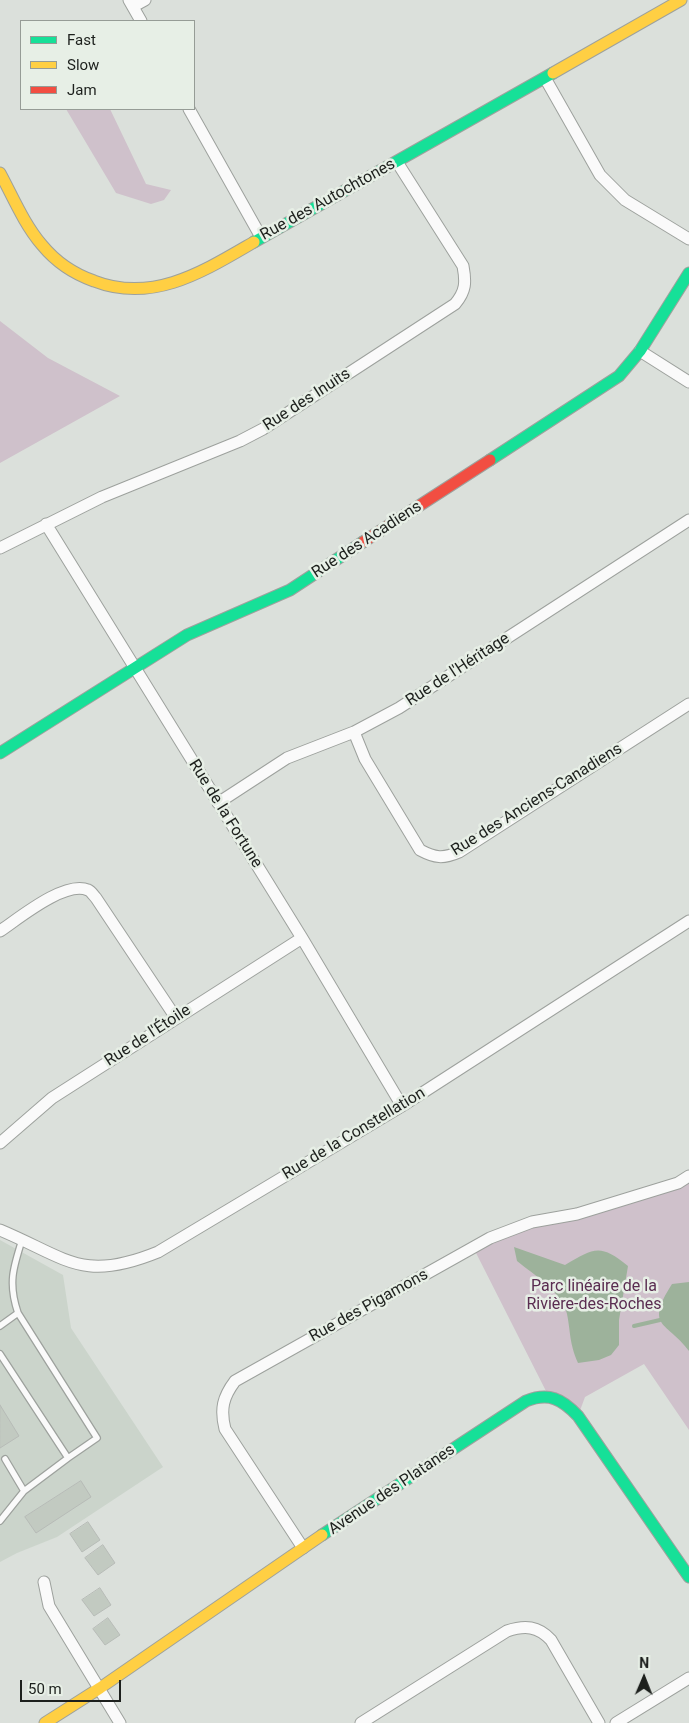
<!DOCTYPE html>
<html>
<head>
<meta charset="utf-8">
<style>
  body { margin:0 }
  #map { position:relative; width:689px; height:1723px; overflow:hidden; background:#dbe0db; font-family:Roboto,sans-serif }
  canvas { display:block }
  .legend { position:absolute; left:20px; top:20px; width:175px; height:90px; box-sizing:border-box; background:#e7efe6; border:1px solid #969c96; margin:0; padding:6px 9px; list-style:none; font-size:15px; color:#1d201d }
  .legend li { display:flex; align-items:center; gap:10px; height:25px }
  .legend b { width:25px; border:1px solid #969c96 }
  .north { position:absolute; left:619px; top:1653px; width:50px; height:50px; -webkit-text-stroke:4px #e7efe6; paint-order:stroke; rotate:1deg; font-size:14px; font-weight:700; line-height:20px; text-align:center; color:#1d201d }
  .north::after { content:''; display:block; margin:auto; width:18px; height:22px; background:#1d201d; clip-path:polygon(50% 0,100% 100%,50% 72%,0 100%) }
  .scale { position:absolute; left:20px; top:1680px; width:101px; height:22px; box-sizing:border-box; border:2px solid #1d201d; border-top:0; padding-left:6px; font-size:15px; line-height:18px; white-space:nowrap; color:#1d201d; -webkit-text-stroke:4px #e7efe6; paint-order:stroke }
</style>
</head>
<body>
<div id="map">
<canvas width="689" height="1723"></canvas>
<ul class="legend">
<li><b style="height:6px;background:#16e098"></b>Fast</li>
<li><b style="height:6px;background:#ffcf43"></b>Slow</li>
<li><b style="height:6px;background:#f24e42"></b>Jam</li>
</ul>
<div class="north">N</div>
<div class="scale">50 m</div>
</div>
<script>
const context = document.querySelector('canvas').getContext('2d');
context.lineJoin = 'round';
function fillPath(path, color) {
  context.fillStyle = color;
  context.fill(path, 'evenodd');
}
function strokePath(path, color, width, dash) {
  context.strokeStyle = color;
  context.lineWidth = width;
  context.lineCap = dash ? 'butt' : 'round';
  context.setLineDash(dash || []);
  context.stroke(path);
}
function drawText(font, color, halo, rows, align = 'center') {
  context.font = font + ' Roboto,sans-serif';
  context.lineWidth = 5;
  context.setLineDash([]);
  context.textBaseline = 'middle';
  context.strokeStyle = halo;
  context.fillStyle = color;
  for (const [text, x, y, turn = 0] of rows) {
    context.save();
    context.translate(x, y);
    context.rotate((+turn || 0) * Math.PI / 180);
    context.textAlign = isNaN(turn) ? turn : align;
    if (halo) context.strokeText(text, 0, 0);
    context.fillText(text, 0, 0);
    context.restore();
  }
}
const built = new Path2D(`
  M0,1240L63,1275L71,1328L163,1467L57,1537L17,1553L0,1562Z`);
const green = new Path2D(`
  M66,109H110L146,184L171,190L164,200L151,204L116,193Z
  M0,321L48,358L120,396L0,463Z
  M689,1176V1430L644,1364L585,1397L578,1416L548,1395L473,1247Z`);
const water = new Path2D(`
  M514,1247L565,1265C594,1248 600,1243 628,1266L619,1320V1345L611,1355L599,1360L578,1363C569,1342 571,1334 567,1314C563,1293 533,1274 517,1261Z
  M689,1282V1351C667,1321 644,1328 672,1284Z`);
const stream = new Path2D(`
  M634,1326L660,1320`);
const building = new Path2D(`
  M0,1405L19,1436L0,1448Z
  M81,1481L91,1497L36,1533L25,1517Z
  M88,1522L100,1540L82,1552L70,1534Z
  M103,1545L115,1563L98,1575L85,1558Z
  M100,1588L111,1605L94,1616L82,1600Z
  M108,1618L120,1635L105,1645L93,1629Z`);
const lane = new Path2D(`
  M0,1326L18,1313
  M0,1354L68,1458L97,1438L18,1313C8,1284 13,1268 22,1240
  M5,1459L24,1491
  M0,1521L24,1491L68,1458`);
const street = new Path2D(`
  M129,0L141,21
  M134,6L145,0
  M545,78L600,175L625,200L689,239
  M189,109L261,237
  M640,351L689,382
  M46,524L302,938L402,1106
  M0,548L102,497L240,441L263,429L455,304C466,291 466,282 463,266L397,162
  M354,732L365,759L420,850C435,858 443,859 459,852L689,704
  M218,803L287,758L354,732L399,708L689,520
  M0,931C18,919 65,880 88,890C91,891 94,896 96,898L176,1018
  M0,1143L52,1098L302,938
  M0,1230C67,1258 82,1283 158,1252L402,1106L689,921
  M303,1548L225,1429C220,1409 223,1397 235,1381L490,1238L532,1222L577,1214L678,1183L689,1176
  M44,1582L49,1606L120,1723
  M361,1723L507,1631C525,1625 538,1626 551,1640L599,1723
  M616,1723L689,1678`);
const fast = new Path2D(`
  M254,242L553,73
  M490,460L619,376L640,351L689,273
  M0,753L187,635L290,590L363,542
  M322,1535L526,1401C549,1392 562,1399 578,1416L689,1577`);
const slow = new Path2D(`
  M553,73L681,0
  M0,173C13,197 24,224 42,245C56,262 74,274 94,281C153,304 204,271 254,242
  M45,1723L100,1688L322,1535`);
const jam = new Path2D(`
  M363,542L490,460`);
const streetNames = [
  ["Rue des Autochtones",328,200,-29],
  ["Rue des Inuits",307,400,-33],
  ["Rue des Acadiens",367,540,-33],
  ["Rue de l'Héritage",458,670,-33],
  ["Rue des Anciens-Canadiens",537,800,-32],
  ["Rue de la Fortune",225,814,58],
  ["Rue de l'Étoile",148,1036,-33],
  ["Rue de la Constellation",354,1134,-31],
  ["Rue des Pigamons",369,1306,-29],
  ["Avenue des Platanes",392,1490,-34]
];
const parkNames = [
  ["Parc linéaire de la",594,1287],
  ["Rivière-des-Roches",594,1305]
];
fillPath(built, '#cbd4cb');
fillPath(green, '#cfc1cb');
fillPath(water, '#9db29b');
strokePath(stream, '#9db29b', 4);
fillPath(building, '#c2cac1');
strokePath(building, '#b7bbb7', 1);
strokePath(lane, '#9da19d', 8);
strokePath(street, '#9da19d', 13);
strokePath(fast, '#9da19d', 13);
strokePath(slow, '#9da19d', 13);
strokePath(jam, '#9da19d', 13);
strokePath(lane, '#fafafa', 5.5);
strokePath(street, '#fafafa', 11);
strokePath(fast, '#16e098', 11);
strokePath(slow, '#ffcf43', 11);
strokePath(jam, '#f24e42', 11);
drawText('16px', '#1d201d', '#e7efe6', streetNames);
drawText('16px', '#5a2d51', '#e7efe6', parkNames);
</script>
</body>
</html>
